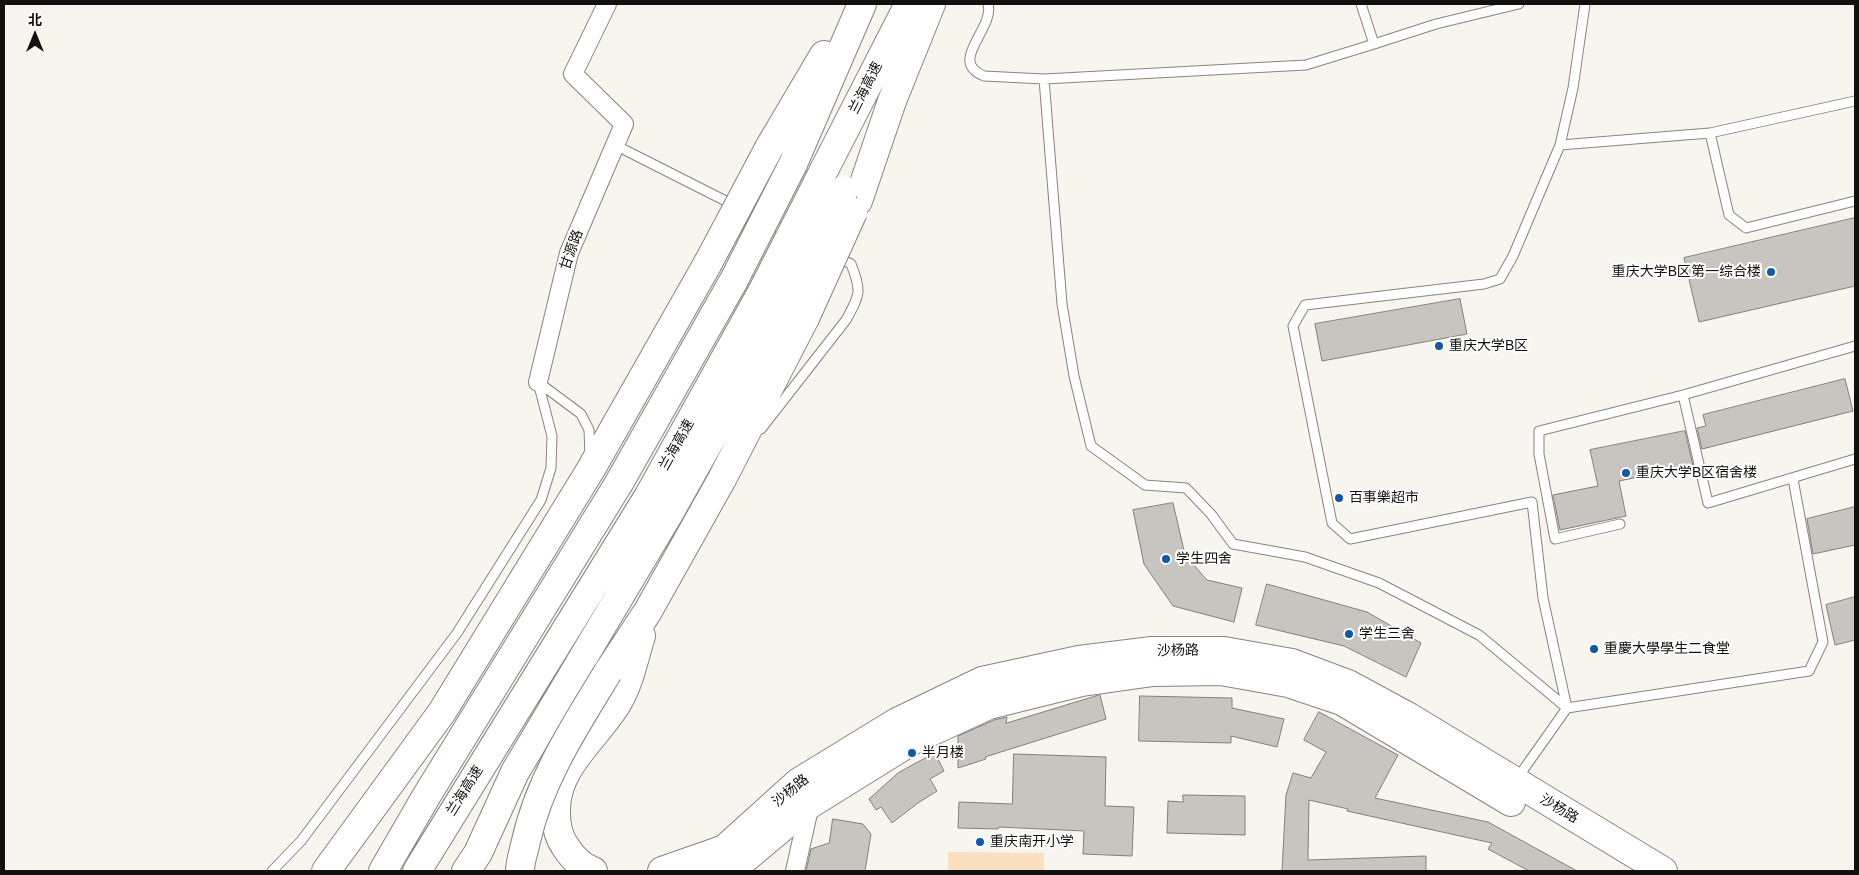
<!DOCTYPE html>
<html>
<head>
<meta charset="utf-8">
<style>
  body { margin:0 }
  #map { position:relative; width:1859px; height:875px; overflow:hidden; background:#f8f4ee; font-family:Helvetica,"Noto Sans SC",sans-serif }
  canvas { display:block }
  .frame { position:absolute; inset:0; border:5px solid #12110f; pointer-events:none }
  .north { position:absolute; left:10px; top:10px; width:50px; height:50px; -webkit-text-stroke:4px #fff; paint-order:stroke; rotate:0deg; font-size:14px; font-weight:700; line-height:20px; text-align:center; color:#12110f }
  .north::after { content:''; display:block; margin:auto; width:18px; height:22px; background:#12110f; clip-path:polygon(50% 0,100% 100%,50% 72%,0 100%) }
</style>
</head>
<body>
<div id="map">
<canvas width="1859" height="875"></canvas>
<div class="frame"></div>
<div class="north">北</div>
</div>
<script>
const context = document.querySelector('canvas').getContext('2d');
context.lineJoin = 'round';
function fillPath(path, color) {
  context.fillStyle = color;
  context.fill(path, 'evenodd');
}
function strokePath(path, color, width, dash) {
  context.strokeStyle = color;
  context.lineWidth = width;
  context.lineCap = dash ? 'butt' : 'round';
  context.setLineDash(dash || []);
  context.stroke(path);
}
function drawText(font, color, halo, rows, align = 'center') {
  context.font = font + ' Helvetica,"Noto Sans SC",sans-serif';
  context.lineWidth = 4;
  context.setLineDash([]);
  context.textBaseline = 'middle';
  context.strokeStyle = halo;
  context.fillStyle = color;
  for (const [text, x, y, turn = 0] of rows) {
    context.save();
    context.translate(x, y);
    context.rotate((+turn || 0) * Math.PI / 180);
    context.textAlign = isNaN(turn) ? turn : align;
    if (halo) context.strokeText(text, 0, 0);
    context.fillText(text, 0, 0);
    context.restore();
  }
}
const green = new Path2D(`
  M948,852L1044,853V871H948Z`);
const building = new Path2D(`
  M1855,218V286L1699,322L1684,258Z
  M1460,299L1467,334L1322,361L1315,324Z
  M1845,379L1853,411L1702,449L1697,428L1706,426L1703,415Z
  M1685,431L1693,466L1619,481L1626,516L1560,530L1553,495L1598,486L1590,450Z
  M1173,503L1185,555L1207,580L1242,588L1234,622L1173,606L1144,564L1133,510Z
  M1855,507V545L1813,554L1807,519Z
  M1267,584L1367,612L1421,643L1406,677L1344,646L1256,625Z
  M1855,597V640L1835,645L1826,605Z
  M1100,695L1106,719L985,757L986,759L958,768V736L994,720L1007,717L1006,723Z
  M1140,696L1232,698V708L1284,719L1277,747L1231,736V743L1139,741Z
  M1319,712L1398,755L1375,798L1488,822L1577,871H1529L1488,849L1492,843L1347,811L1348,809L1309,800L1308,860L1426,856V871H1282L1286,795L1293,773L1311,778L1326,752L1304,740Z
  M935,753L944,771L930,779L937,791L918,803L892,823L881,807L876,810L869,799L898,773Z
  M1014,754L1106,757L1105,806L1134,807L1132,856L1083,854L1084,831L999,827L998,829L958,828L959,802L1012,804Z
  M1183,795L1245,796V835L1167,833L1168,801L1183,802Z
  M833,819L863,824L871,834L865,871H806L811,849L829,843Z`);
const service = new Path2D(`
  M988,4C995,29 947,61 984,76L1044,79
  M1361,4L1374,44L1436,24L1519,4
  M1374,44L1306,65L1044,79L1062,304L1074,376L1091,446L1145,485L1186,488L1211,514L1233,544L1305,557L1379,583L1479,635L1567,708L1809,671L1823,642L1793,479
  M1710,133L1729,215L1746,228L1855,201
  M615,145L789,233
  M1560,145L1710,133L1855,101
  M538,382L581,414L589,430L590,456
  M1683,395L1708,503L1855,459
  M761,429L846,320C860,295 862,291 851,264L837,257
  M1620,524L1555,539L1539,454V431L1683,395L1855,346
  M1516,780L1567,708L1543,598L1532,502L1350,539L1332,523L1293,326L1305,305L1484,284L1500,279L1513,256L1560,145L1573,88L1585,4
  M272,871L301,841L457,633L541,500L551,468L552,436L538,382`);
const minor = new Path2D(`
  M538,382L569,253L624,124L573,74L607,4
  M795,871L810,804`);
const primary = new Path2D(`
  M707,865L799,782L897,722L982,681L1079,660L1152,651H1224L1292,663L1348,684L1409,717L1663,871
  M732,871L742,861L810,804L913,740L989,705L1082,682L1153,672L1221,671L1288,683L1342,701L1511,802`);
const motorway = new Path2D(`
  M769,148L824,55
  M793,164L862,4
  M821,176L909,4
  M858,201L892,101L931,4
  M608,672L648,611L722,479L805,318
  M326,871L442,712L591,469L708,263
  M383,871L427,795L619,483L734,280
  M417,871L648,497L762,292
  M466,871L478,853L515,772L671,510L785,307
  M593,871C581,867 572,857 565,846C558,836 556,825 556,813C554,767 597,738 618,702C630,681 634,658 641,636
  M662,871L725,849`);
const motorwayBridge = new Path2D(`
  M708,263L769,148
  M734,280L793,164
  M762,292L821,176
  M785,307L844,190
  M805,318L853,212
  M520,871C520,861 524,851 526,841C540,779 575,726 608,672`);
const markers = [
  [1771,272,5,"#1059a8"],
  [1439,346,5,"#1059a8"],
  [1626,473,5,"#1059a8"],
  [1339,498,5,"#1059a8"],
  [1166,559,5,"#1059a8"],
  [1349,634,5,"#1059a8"],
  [1594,649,5,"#1059a8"],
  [912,753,5,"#1059a8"],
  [980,842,5,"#1059a8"]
];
const streetNames = [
  ["兰海高速",866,88,-63],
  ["甘源路",572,250,-71],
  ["兰海高速",677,445,-61],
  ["沙杨路",1178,651,-1],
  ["兰海高速",465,791,-58],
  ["沙杨路",791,791,-39],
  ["沙杨路",1559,809,31]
];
const poiNames = [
  ["重庆大学B区第一综合楼",1761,272,"right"],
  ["重庆大学B区",1449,346],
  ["重庆大学B区宿舍楼",1636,473],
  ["百事樂超市",1349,498],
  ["学生四舍",1176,559],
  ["学生三舍",1359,634],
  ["重慶大學學生二食堂",1604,649],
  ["半月楼",922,753],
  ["重庆南开小学",990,842]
];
fillPath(green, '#fae0be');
fillPath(building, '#c8c4bf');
strokePath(building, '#837f7a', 1);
strokePath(service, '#88847f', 11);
strokePath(minor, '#88847f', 20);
strokePath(primary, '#88847f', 30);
strokePath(motorway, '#88847f', 30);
strokePath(service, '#fff', 9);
strokePath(minor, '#fff', 18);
strokePath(primary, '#fff', 28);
strokePath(motorway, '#fff', 28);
strokePath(motorwayBridge, '#88847f', 30, []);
strokePath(motorwayBridge, '#fff', 28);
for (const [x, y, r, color] of markers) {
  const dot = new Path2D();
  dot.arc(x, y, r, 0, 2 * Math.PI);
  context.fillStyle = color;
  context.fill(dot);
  strokePath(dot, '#fff', 2);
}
drawText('14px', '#12110f', '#fff', streetNames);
drawText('14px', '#12110f', '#fff', poiNames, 'left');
</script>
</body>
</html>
